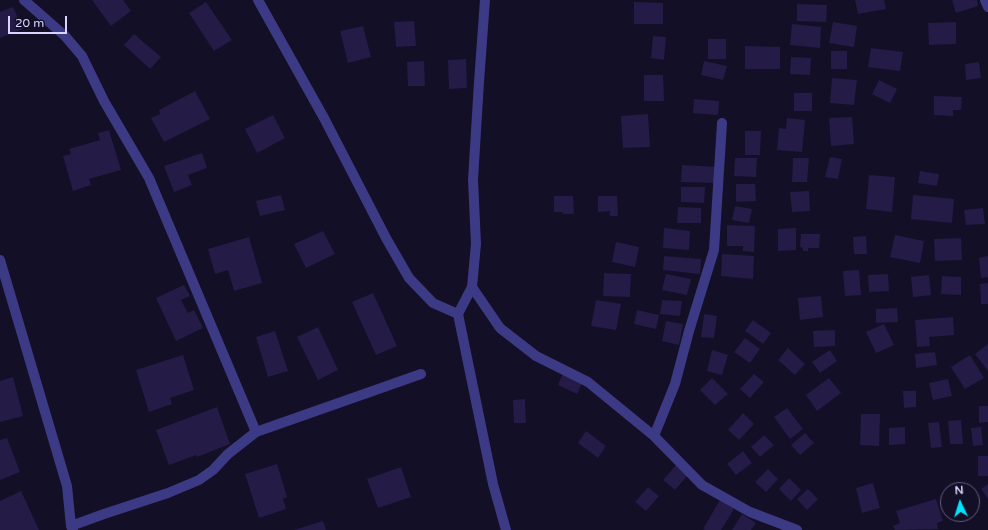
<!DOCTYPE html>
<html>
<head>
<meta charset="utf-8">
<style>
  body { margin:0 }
  #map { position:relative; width:988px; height:530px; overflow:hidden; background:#130f26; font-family:"Varela Round",sans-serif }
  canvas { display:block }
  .north { position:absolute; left:940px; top:482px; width:40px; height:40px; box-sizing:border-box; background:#130f26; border:1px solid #625e7d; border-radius:50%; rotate:356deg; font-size:11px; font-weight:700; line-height:16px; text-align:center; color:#d9d4ff }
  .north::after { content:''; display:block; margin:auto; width:14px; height:18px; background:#00e5ff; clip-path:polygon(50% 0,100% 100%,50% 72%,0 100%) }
  .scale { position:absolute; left:8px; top:16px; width:59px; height:18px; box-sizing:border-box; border:2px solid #d9d4ff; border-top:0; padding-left:5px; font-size:12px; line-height:14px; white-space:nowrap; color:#d9d4ff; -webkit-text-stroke:3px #130f26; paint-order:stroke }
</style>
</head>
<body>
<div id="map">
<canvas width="988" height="530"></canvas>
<div class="north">N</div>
<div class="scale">20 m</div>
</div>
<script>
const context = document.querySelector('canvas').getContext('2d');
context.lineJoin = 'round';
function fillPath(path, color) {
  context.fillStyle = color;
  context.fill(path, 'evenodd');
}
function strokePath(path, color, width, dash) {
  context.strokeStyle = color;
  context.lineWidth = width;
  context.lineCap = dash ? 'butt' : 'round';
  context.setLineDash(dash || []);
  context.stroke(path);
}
const building = new Path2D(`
  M92,0H123L131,11L111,26Z
  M855,0H884L886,9L858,14Z
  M952,0H977L978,6L956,13Z
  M206,2L232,40L214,51L189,13Z
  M634,2L663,3V24H634Z
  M797,4L827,5L826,22L797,21Z
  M13,7L23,29L0,38V12Z
  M414,21L416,46L396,47L394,22Z
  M833,22L857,26L854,47L829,43Z
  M956,22V44L929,45L928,23Z
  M792,24L821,27L820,48L790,45Z
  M363,26L371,57L348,63L340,31Z
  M134,34L161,57L150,69L124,45Z
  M653,36L666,37L664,60L651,58Z
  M708,39H726V59H708Z
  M745,46L780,47V69H745Z
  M871,48L903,52L900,71L868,67Z
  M831,51H847V69H831Z
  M791,57L811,58L810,75L790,74Z
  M466,59L467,88L449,89L448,60Z
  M424,61L425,86H408L407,62Z
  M704,61L727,66L723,80L701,75Z
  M979,62L981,78L966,80L965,64Z
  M644,75H663L664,101H644Z
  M832,78L857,80L854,105L830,103Z
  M879,80L897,89L890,103L872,94Z
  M195,91L210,119L164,142L151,118L160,114L159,110Z
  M794,93H812V111H794Z
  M934,96L962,97L961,110H953V116L934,115Z
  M694,99L719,101L718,115L693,113Z
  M648,114L650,147L623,148L621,116Z
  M273,115L285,138L257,153L245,129Z
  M852,117L854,144L831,146L829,118Z
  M787,118L805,120L802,152L777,150L779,128L786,129Z
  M109,130L121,170L89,179L91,185L73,191L63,156L71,154L69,149L100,140L98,133Z
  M745,131H761L760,155H745Z
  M202,153L207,168L188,175L192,185L174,192L164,166Z
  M830,157L842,159L838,179L825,177Z
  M735,158H757L756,177L734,176Z
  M793,158H809L807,182H792Z
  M682,165L717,167L716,183L681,182Z
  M920,171L939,174L937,186L918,183Z
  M869,175L895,177L892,212L866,209Z
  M736,184H755L756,201L736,202Z
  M681,187H705L704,203L681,202Z
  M809,191L810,211L792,212L790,192Z
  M281,195L285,210L260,216L256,201Z
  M913,195L954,199L952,223L911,219Z
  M554,196H573L574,214H563V212H554Z
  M598,196H617L618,216H610V211L598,212Z
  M735,206L752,209L749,223L732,220Z
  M678,207L701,208V223H677Z
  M983,208L985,224L966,225L964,210Z
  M727,225L755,226L754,252L743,251V246H727Z
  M664,228L690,231L689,250L663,248Z
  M796,228V250L778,251V229Z
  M323,231L335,254L306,268L294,244Z
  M801,234H820L819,248H808V251H803V248L800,247Z
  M895,235L924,241L920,263L890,257Z
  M866,236L867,254H854L853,237Z
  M249,237L262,283L234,291L228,270L215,274L208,249Z
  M961,238L962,260L935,261L934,239Z
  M616,242L639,247L635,267L612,262Z
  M722,254L754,256L753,279L721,276Z
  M664,256L701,259L700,274L663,270Z
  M988,256V277L981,278L979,258Z
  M859,270L861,295L845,296L843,271Z
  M604,273L631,274L630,297L603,296Z
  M666,274L691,279L687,295L662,290Z
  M888,274L889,291L869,292L868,275Z
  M929,275L931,295L913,297L911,277Z
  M942,276L961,277V295L941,294Z
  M988,283V304H981L980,284Z
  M184,285L190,296L181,300L188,313L194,310L203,328L176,341L156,298Z
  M373,293L397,346L376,355L352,302Z
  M821,296L823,317L800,320L798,298Z
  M596,300L621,304L616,330L591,326Z
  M662,300L682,301L680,316L660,314Z
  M897,308L898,322L876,323V309Z
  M637,310L659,315L656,329L634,324Z
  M704,314L717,316L714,338L701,337Z
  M953,317L954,335L929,337L930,346L917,347L915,320Z
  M753,320L771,333L763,344L745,331Z
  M666,321L683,324L679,345L662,341Z
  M884,324L894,345L876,353L866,332Z
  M318,327L338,370L318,380L297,337Z
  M835,330V346L814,347L813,331Z
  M275,331L288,371L268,377L256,337Z
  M745,338L760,349L750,363L734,352Z
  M988,344V371L975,354Z
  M788,348L805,364L795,375L778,360Z
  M712,350L728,355L722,375L707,371Z
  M830,350L837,361L820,373L812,362Z
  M935,352L937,365L916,368L915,354Z
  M183,355L194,390L170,398L172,404L149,412L136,370Z
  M970,355L984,378L965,389L951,367Z
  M563,373L583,381L577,394L558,385Z
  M754,374L764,382L750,398L740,389Z
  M13,377L23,416L0,422V381Z
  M712,378L728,394L715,405L700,390Z
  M829,378L841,393L817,411L806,395Z
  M948,379L952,396L933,400L929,383Z
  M903,391H916V407L904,408Z
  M525,399L526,423H514L513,400Z
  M979,406H988V422L979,423Z
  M217,407L230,444L197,457L196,455L169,465L156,430Z
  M787,408L803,429L790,439L774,417Z
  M743,413L754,424L739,440L728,430Z
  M861,414H880L879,446L860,445Z
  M961,420L963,444H950L948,421Z
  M939,422L942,447L931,448L928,423Z
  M905,427V444L889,445V428Z
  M981,427L983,445L973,446L971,428Z
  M586,431L606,446L598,458L578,443Z
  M805,433L814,443L800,455L791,445Z
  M764,435L774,445L760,457L751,447Z
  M7,438L20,472L0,480V440Z
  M743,451L752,463L736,475L727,464Z
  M978,456H988V476H978Z
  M277,464L287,497L283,499L286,509L259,518L245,474Z
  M676,465L688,475L675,490L663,480Z
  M401,467L411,497L378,508L367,479Z
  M768,469L778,479L766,492L755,482Z
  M789,478L801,490L791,501L779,489Z
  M873,483L880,508L862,513L856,488Z
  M988,484V499L981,489Z
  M648,487L659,496L646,511L635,502Z
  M808,489L818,499L807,510L797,499Z
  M21,491L39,530H0V501Z
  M936,499L943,521L937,523L938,529L895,530L893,526L900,523L896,511Z
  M720,500L734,509L721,530H705L703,529Z
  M742,514L756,523L751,530H732Z
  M323,521L326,530H294Z`);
const minor = new Path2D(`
  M24,0L65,36L82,56L104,101L149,178L256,432
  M258,0L324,118L386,238L409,278L433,303L458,314
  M485,0L479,82L473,180L476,244L472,287L458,314L493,484L506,530
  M985,0L988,7
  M0,260L67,486L71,526L73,530
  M472,287L500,328L536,356L588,382L654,436L702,485L750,512L797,530
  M654,436L675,384L689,331L714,250L722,123
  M71,526L104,514L168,493L199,480L213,470L228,454L256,432L421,374`);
fillPath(building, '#241b47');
strokePath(minor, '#3d3a85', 10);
</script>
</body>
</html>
